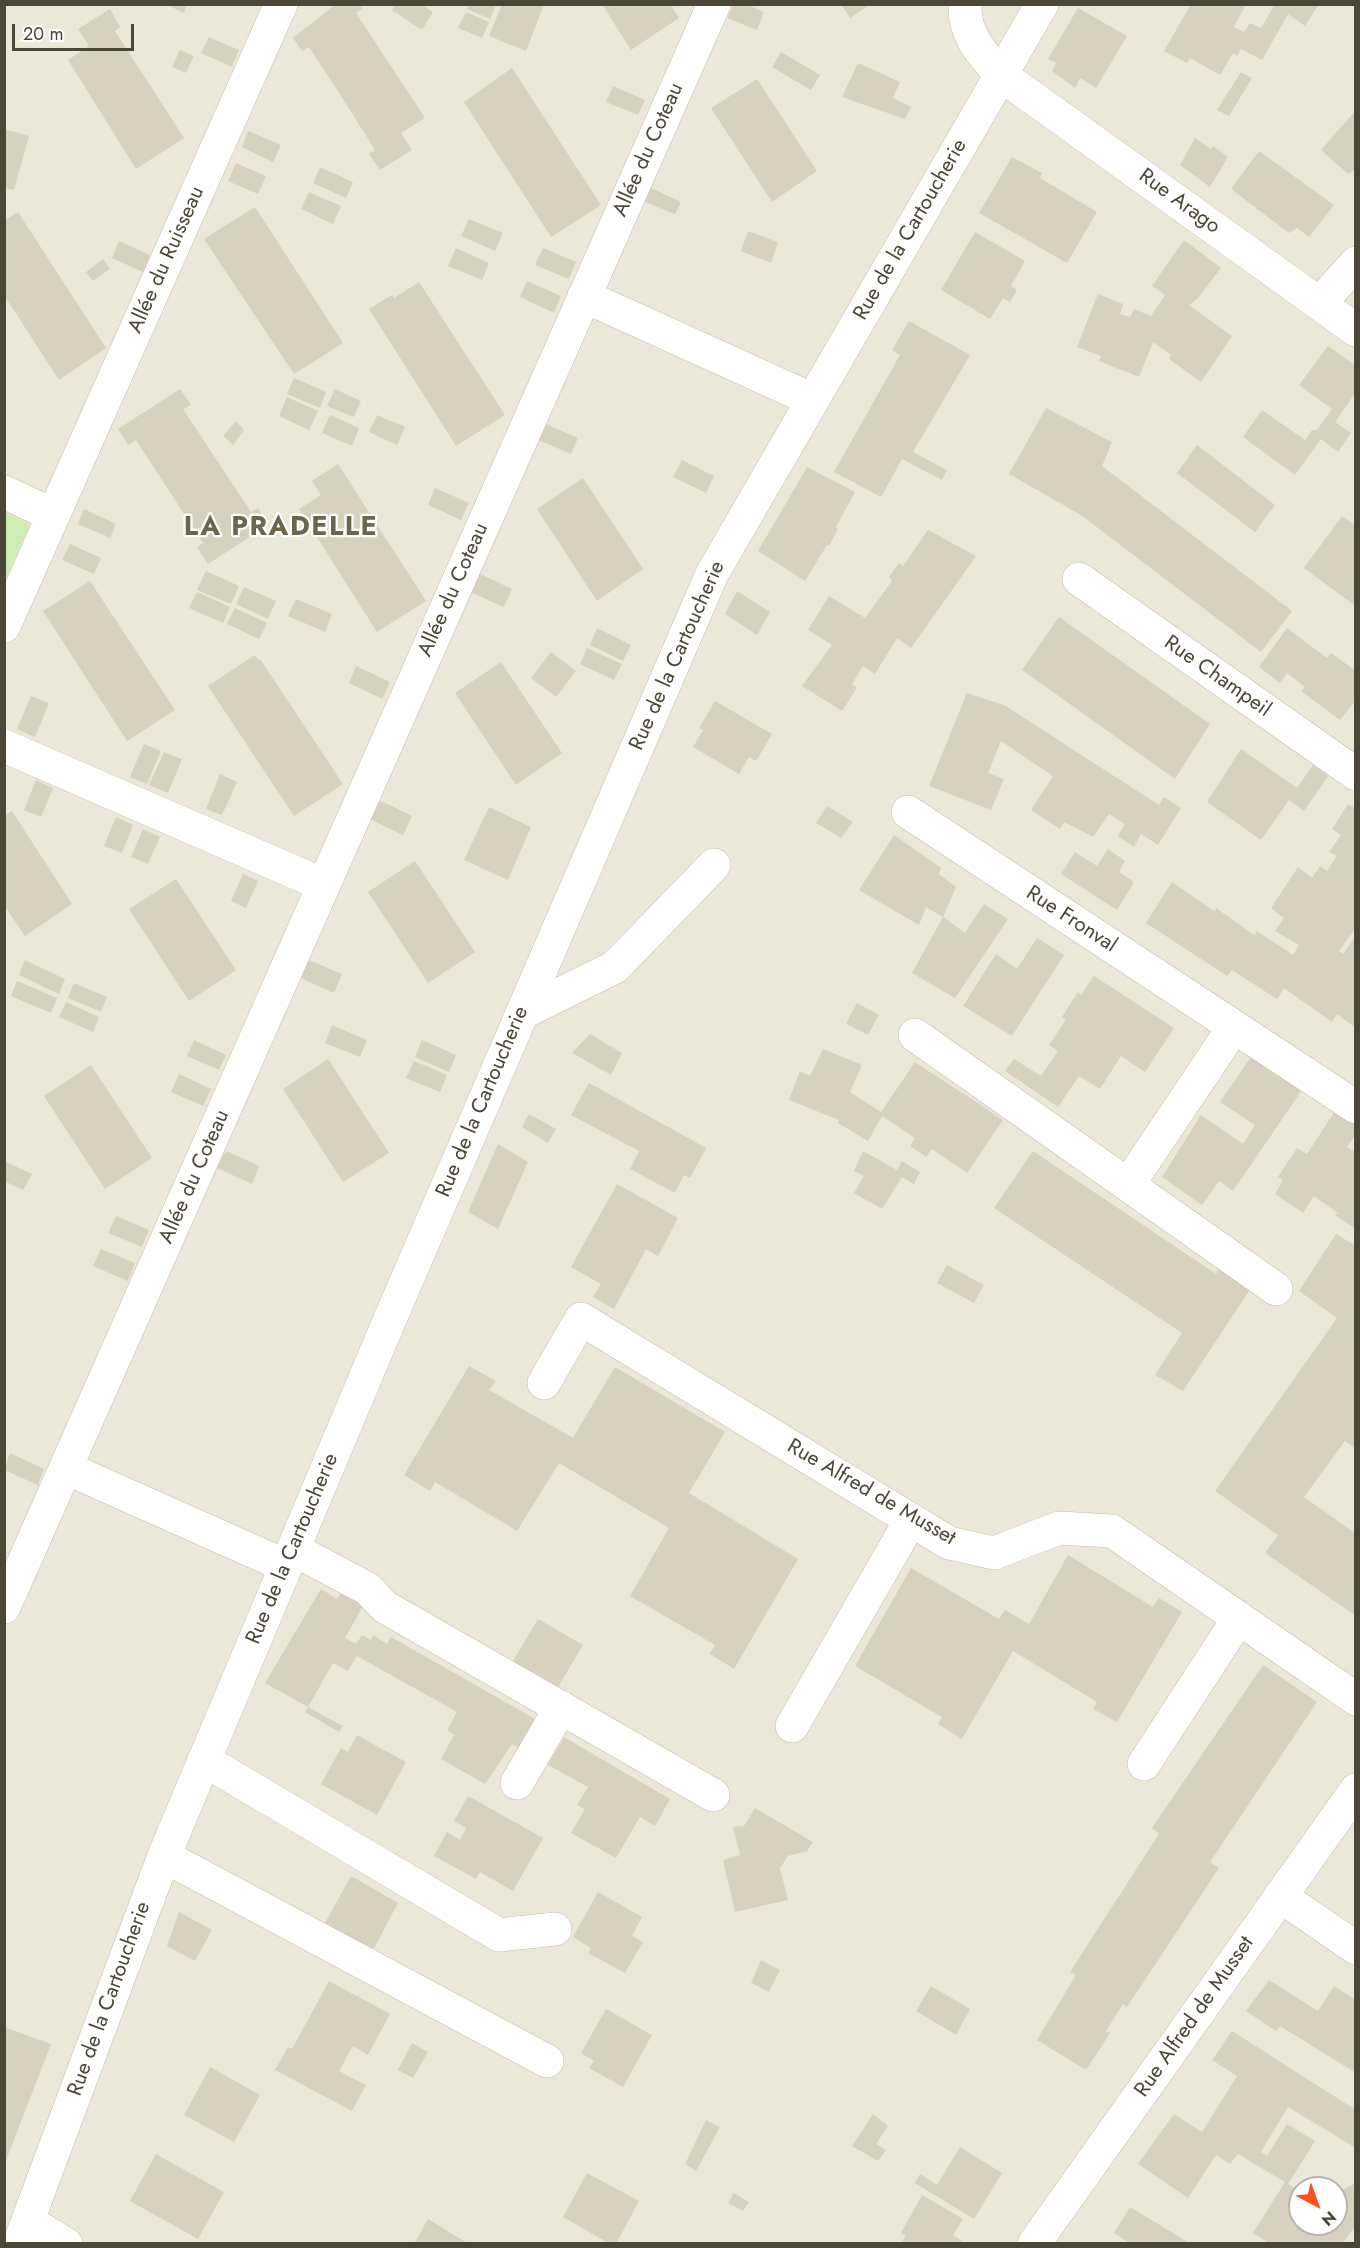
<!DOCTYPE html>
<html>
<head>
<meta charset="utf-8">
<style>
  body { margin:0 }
  #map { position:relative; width:1360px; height:2248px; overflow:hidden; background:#f6f4eb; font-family:Jost,sans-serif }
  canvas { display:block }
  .frame { position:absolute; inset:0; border:6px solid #4c4638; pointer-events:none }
  .north { position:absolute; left:1288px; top:2176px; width:60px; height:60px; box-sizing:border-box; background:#fff; border:2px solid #b7b5af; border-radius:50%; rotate:139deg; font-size:16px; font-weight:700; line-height:24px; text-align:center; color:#4c4638 }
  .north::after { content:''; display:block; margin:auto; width:21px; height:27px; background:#ff4f1a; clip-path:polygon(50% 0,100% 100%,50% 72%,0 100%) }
  .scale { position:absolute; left:12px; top:24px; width:122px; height:27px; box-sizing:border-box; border:3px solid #4c4638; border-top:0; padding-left:8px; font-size:18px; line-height:21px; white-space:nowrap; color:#4c4638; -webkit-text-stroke:4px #fff; paint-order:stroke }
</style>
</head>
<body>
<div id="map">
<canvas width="1360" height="2248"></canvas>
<div class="frame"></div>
<div class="north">N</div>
<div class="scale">20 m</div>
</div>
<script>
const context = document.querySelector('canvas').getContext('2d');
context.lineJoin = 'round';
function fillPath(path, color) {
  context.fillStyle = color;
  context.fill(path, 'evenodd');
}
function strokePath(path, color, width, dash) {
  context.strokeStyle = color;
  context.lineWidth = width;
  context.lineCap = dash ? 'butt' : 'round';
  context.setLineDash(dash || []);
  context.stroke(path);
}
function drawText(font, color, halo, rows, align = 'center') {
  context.font = font + ' Jost,sans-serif';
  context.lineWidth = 4.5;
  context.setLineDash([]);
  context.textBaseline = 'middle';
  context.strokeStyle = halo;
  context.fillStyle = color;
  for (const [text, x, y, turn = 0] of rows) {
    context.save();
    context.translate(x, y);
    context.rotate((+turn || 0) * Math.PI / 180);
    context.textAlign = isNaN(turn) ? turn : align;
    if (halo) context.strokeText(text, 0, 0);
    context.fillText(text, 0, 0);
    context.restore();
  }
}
const residential = new Path2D(`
  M5,5H1355V2243L5,2244ZM1300,2188H1336V2224H1300Z`);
const green = new Path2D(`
  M5,513L30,524L5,579Z`);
const building = new Path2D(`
  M165,4H187L184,13Z
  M336,4H360L362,9L356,13L425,118L401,133L412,150L380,170L369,154L375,150L341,96L309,47L302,51L293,38Z
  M396,4H421L433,12L422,30L392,10Z
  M469,4H496L490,19L467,9Z
  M502,4H544L526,51L489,36Z
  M602,4H670L679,18L631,50Z
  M734,4H745L764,12L757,30L727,18Z
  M841,4H871L850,18Z
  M1191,4H1246L1234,27L1244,32L1250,23L1261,28L1275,4H1319L1305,26L1288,14L1262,60L1241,49L1237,56L1233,53L1220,75L1190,58L1187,63L1164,51Z
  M1078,8L1127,36L1096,88L1080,78L1075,88L1052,71L1056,63L1048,59Z
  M110,9L120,27L115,31L184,138L136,169L68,60L89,46L78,29Z
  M466,12L489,22L482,38L458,28Z
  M209,37L239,50L232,67L201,53Z
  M180,50L194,56L186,73L172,67Z
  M781,52L820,75L811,90L772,67Z
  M858,63L900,82L893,98L911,107L905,119L842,97Z
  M512,68L601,205L551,237L464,102Z
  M1241,72L1252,78L1229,116L1217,110Z
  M757,79L817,171L772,202L711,108Z
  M613,86L645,100L638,115L606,102Z
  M1356,110V169L1348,174L1321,150Z
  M4,129L29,136L14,190L4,188Z
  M248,131L281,145L273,162L242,147Z
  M1195,138L1211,149L1213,146L1228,157L1210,187L1180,165Z
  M1259,151L1334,205L1309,237L1297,228L1289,233L1231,189Z
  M1012,157L1042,173L1040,178L1097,212L1067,263L979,213Z
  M236,163L266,176L258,194L228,181Z
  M320,167L353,182L346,198L313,183Z
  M651,188L681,202L675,214L645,202Z
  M309,192L341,206L333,224L301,209Z
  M255,207L343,343L294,374L204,239Z
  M18,212L106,348L59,380L4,295V221Z
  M469,219L503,233L495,251L461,236Z
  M748,231L778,242L771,263L741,251Z
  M975,232L1025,261L1011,286L1017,290L1010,302L1003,298L990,319L941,290Z
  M1184,240L1221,268L1197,299L1189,305L1232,336L1201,382L1169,359L1171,355L1153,342L1139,377L1099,361L1101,356L1077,347L1098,294L1123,304L1120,314L1130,317L1134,309L1151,316L1165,295L1152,286Z
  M119,241L150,255L143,272L112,258Z
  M456,248L489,263L482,280L448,266Z
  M543,248L576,262L569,279L535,265Z
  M103,259L110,269L93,281L86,272Z
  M527,281L561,296L554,313L520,297Z
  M419,282L505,415L456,446L369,309L392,295L394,298Z
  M909,321L970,355L913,452L947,470L942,480L902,459L881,497L834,472L900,355L892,350Z
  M1328,346L1356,366V392L1335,422L1351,433L1338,452L1321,439L1295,475L1243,437L1262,410L1305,440L1312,430H1317L1332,409L1299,385Z
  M294,378L326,392L320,408L287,394Z
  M180,389L191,405L183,409L251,512L258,508L268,525L208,564L197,547L203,543L136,440L128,445L118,429Z
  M335,389L361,401L354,417L327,406Z
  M287,397L318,411L309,430L279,416Z
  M1046,408L1112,442L1102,466L1292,611L1261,652L1081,515L1009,474Z
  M330,415L359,428L352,446L322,433Z
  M377,415L405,427L397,445L369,432Z
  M236,421L244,430L233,445L223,436Z
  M546,424L578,438L571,454L538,440Z
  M1197,445L1275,505L1255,532L1177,473Z
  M682,460L714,476L706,493L673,477Z
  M338,464L426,601L377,632L299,509L321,495L312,481Z
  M807,467L855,492L836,527L838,529L829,546L827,545L805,581L758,551Z
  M583,478L643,569L597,601L537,509Z
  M435,488L469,503L461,520L428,505Z
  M84,509L116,524L110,538L78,524Z
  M1342,516L1356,526L1354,605L1304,568Z
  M928,530L976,556L911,648L897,638L875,674L863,666L852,684L857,688L842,711L802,686L832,645L808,630L829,596L865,618L892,581L889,577L899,563L903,566Z
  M70,544L101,558L94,574L62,560Z
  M206,571L239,586L231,604L197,590Z
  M478,573L512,589L504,607L470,592Z
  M90,581L175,710L127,741L43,611Z
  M244,587L276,601L268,619L236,604Z
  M737,591L770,612L757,635L725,614Z
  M197,592L230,607L223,623L189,608Z
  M296,599L332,614L325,632L288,616Z
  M235,608L267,623L259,639L227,624Z
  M1059,617L1210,724L1175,779L1022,670Z
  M597,628L631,645L623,661L590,645Z
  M1287,628L1327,658L1331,653L1356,671V700L1340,720L1301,691L1305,687L1287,673L1280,683L1259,667Z
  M587,648L622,664L614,680L580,664Z
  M551,652L576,671L556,697L531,678Z
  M255,655L258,660L260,659L343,784L294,816L208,686Z
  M501,662L562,753L516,785L455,693Z
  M356,666L390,682L382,699L349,683Z
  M967,693L1004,705L1159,805L1164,797L1181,808L1158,845L1141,834L1134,847L1118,836L1125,824L1109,814L1093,837L1064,822L1060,829L1031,810L1053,776L1001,741L988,773L1004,779L991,810L929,786Z
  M31,696L49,703L35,737L17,729Z
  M715,701L772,734L756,761L749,757L739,774L693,747L703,730L699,728Z
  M144,744L161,751L147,784L130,777Z
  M1241,749L1297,788L1313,765L1328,776L1304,811L1289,800L1261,840L1207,802Z
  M164,752L182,759L168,793L149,785Z
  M220,774L237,782L222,815L206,809Z
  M36,780L53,788L41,817L24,810Z
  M379,800L412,816L403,835L370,819Z
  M1348,804L1356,809V927L1339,951L1343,954L1356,936V1022L1353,1026L1337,1014L1332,1022L1284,988L1277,999L1232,970L1227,976L1146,923L1172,882L1214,911L1216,908L1254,935L1257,931L1293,955L1299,945L1275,931L1284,918L1271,908L1298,867L1312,878L1320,866L1327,871L1337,856L1329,852L1341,835L1332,829Z
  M827,806L853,822L841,838L816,823Z
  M489,807L531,827L508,880L464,860Z
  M12,811L72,904L25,936L4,905V816Z
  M116,817L133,825L122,853L104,846Z
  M143,829L160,837L148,864L131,857Z
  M894,835L941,868L939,874L956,887L943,917L926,907L919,925L859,890Z
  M1108,849L1125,861L1119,872L1134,882L1117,910L1061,874L1075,852L1097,866Z
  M415,861L475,952L428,983L368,892Z
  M243,874L258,881L246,908L231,901Z
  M176,879L236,970L189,1001L129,909Z
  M984,904L1008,919L955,998L912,973L943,917L965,933Z
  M1037,938L1064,955L1012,1036L963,1006L996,954L1017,969Z
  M25,960L65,979L59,994L19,975Z
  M309,960L342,974L334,993L301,978Z
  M1094,976L1174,1028L1145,1072L1121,1056L1100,1089L1079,1076L1058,1107L1005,1071L1014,1059L1041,1076L1058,1051L1049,1045L1066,1020L1062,1017L1078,992L1081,995Z
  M17,981L57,998L51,1013L11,996Z
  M74,983L107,997L101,1012L68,998Z
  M66,1002L99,1017L93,1032L59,1017Z
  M857,1003L879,1015L868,1035L846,1024Z
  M332,1025L367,1040L360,1057L325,1043Z
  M590,1034L622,1053L611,1075L572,1053Z
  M194,1040L226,1055L219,1070L187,1056Z
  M422,1040L456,1055L449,1072L415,1057Z
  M823,1049L862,1065L850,1092L881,1112L915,1062L1003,1120L967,1173L932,1149L926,1157L910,1146L915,1138L882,1116L868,1141L838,1123L839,1120L789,1100L800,1071L810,1076Z
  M1251,1057L1302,1090L1233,1191L1219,1181L1202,1205L1162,1177L1201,1115L1243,1144L1255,1125L1220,1102Z
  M328,1059L389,1153L343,1182L283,1089Z
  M414,1061L447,1075L440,1092L406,1078Z
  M91,1065L152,1158L105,1189L44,1096Z
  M179,1074L211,1089L203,1106L171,1092Z
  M589,1083L706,1148L690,1178L684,1175L675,1193L630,1169L639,1151L571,1115Z
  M1335,1111L1356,1124V1134L1347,1147L1356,1153V1229L1335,1215L1338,1213L1314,1196L1303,1213L1275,1194L1283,1180L1278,1177L1297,1148L1307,1154Z
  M529,1114L556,1129L548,1143L522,1127Z
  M498,1144L528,1162L498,1229L468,1212Z
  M226,1151L259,1166L252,1184L217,1168Z
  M863,1151L897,1170L902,1161L920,1172L914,1184L902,1177L882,1209L854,1193L864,1176L854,1171Z
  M1033,1151L1216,1274L1222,1264L1253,1285L1183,1391L1155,1375L1182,1333L994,1208Z
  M4,1161L32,1174L23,1190L4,1181Z
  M617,1184L678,1218L658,1256L646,1249L614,1309L593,1297L601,1284L571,1267Z
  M116,1216L149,1230L142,1247L108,1233Z
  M1336,1234L1356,1246V1449L1345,1441L1304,1497L1356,1534V1616L1265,1553L1278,1535L1215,1491L1337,1318L1299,1291Z
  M101,1249L135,1263L128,1281L93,1266Z
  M947,1265L984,1285L974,1303L937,1283Z
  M469,1366L496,1381L489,1390L573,1438L615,1367L725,1432L689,1493L798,1559L734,1669L710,1654L715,1645L630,1596L669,1528L559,1463L517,1531L435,1482L430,1491L404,1475Z
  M10,1453L44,1469L38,1485L4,1470Z
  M1068,1555L1153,1607L1159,1598L1182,1612L1117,1722L1093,1709L1097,1702L1013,1651L962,1739L938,1724L942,1717L855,1666L911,1568L999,1619L1005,1610L1029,1624Z
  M321,1589L337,1599L342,1591L364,1604L345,1638L356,1644L362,1635L371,1640L373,1635L387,1644L391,1637L535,1719L518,1748L512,1744L485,1784L441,1759L454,1735L447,1730L457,1712L357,1656L348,1671L333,1663L308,1707L265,1683Z
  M538,1619L583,1645L555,1692L510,1666Z
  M1263,1665L1317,1702L1210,1862L1219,1868L1127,2007L1123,2004L1106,2031L1110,2033L1086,2070L1037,2040L1076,1975L1070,1972L1159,1834L1152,1828Z
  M308,1707L343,1726L339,1732L305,1712Z
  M357,1735L406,1762L377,1815L321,1784L341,1748L348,1752Z
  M564,1737L670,1799L655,1826L640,1817L616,1858L571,1833L585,1809L577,1805L588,1787L548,1765Z
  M468,1796L543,1838L513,1891L480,1872L476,1879L434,1856L447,1832L460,1840L466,1828L454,1821Z
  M755,1808L813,1842L807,1851L788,1856L780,1868L788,1900L735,1912L723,1860L740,1855L733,1827L744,1826Z
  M351,1876L398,1903L373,1950L325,1923Z
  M598,1892L642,1917L632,1936L643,1942L625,1973L588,1953L591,1948L573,1937Z
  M179,1912L212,1930L195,1961L167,1946Z
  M761,1960L780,1970L769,1992L751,1983Z
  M1269,1980L1318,2011L1334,1986L1356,2000V2073L1280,2026L1276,2031L1246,2011Z
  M329,1981L390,2014L368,2055L353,2046L339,2071L366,2085L352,2111L275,2070L288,2047L292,2049Z
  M931,1986L970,2009L956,2035L916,2011Z
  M606,2009L652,2035L623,2087L589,2068L594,2061L581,2053Z
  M4,2027L51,2044L5,2163H4Z
  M1232,2031L1356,2110V2148L1288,2107L1261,2152L1267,2156L1287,2124L1315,2141L1288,2184L1300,2192V2224H1336V2193L1356,2183V2225L1342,2244H1271L1253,2233L1285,2182L1238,2154L1230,2164L1216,2155L1188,2198L1138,2164L1174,2114L1202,2132L1237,2076L1212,2060Z
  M412,2043L428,2052L413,2078L398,2070Z
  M210,2067L260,2095L234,2142L184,2115Z
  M873,2114L888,2126L876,2144L886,2150L878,2161L852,2146Z
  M706,2120L720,2127L696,2171L685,2164Z
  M960,2147L1002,2173L974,2219L915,2183L920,2174L937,2185Z
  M156,2154L224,2192L198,2239L130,2201Z
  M587,2173L639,2201L616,2244H610L563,2217Z
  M734,2193L749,2202L743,2211L728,2203Z
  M922,2195L963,2219L953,2235L962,2241L960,2244H901L906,2236L901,2233Z
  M1130,2207L1191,2244H1131L1114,2233Z
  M428,2219L469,2244H414Z`);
const minor = new Path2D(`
  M965,4C964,35 981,53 1001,75L1356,330
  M584,296L813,400
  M1319,304L1356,263
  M4,492L53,515
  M1079,579L1356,774
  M4,626L281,4
  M4,746L324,885
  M908,812L1356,1107
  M522,1013L615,967L714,865
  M915,1035L1276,1289
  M1128,1185L1234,1027
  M544,1383L581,1319L949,1543L994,1553L1059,1528L1112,1531L1356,1699
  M66,1468L286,1566
  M293,1549L368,1589L385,1607L713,1795
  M4,1607L714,4
  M792,1726L911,1520
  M204,1760L499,1935L555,1929
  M1144,1764L1239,1618
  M517,1783L561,1707
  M164,1856L547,2061
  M1280,1896L1356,1948
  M28,2221L66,2244
  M19,2244L164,1856L390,1319L712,574L1042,4
  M1034,2244L1356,1790`);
const streetNames = [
  ["Allée du Coteau",649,150,-66],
  ["Rue Arago",1179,202,36],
  ["Rue de la Cartoucherie",911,230,-60],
  ["Allée du Ruisseau",167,260,-66],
  ["Allée du Coteau",454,590,-66],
  ["Rue de la Cartoucherie",678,656,-66],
  ["Rue Champeil",1217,677,35],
  ["Rue Fronval",1071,920,33],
  ["Rue de la Cartoucherie",483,1102,-67],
  ["Allée du Coteau",195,1177,-66],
  ["Rue Alfred de Musset",871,1493,30],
  ["Rue de la Cartoucherie",293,1549,-67],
  ["Rue de la Cartoucherie",110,1999,-70],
  ["Rue Alfred de Musset",1195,2017,-55]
];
const districtNames = [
  ["LA PRADELLE",281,528]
];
fillPath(residential, '#ebe7d9');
fillPath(green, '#cdedb2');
fillPath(building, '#d9d1c0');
strokePath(minor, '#c3bdad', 34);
strokePath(minor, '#fff', 33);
drawText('21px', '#4c4638', '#fff', streetNames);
context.letterSpacing = '1.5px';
drawText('bold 27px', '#6f654e', '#fff', districtNames);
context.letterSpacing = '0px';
</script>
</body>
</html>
